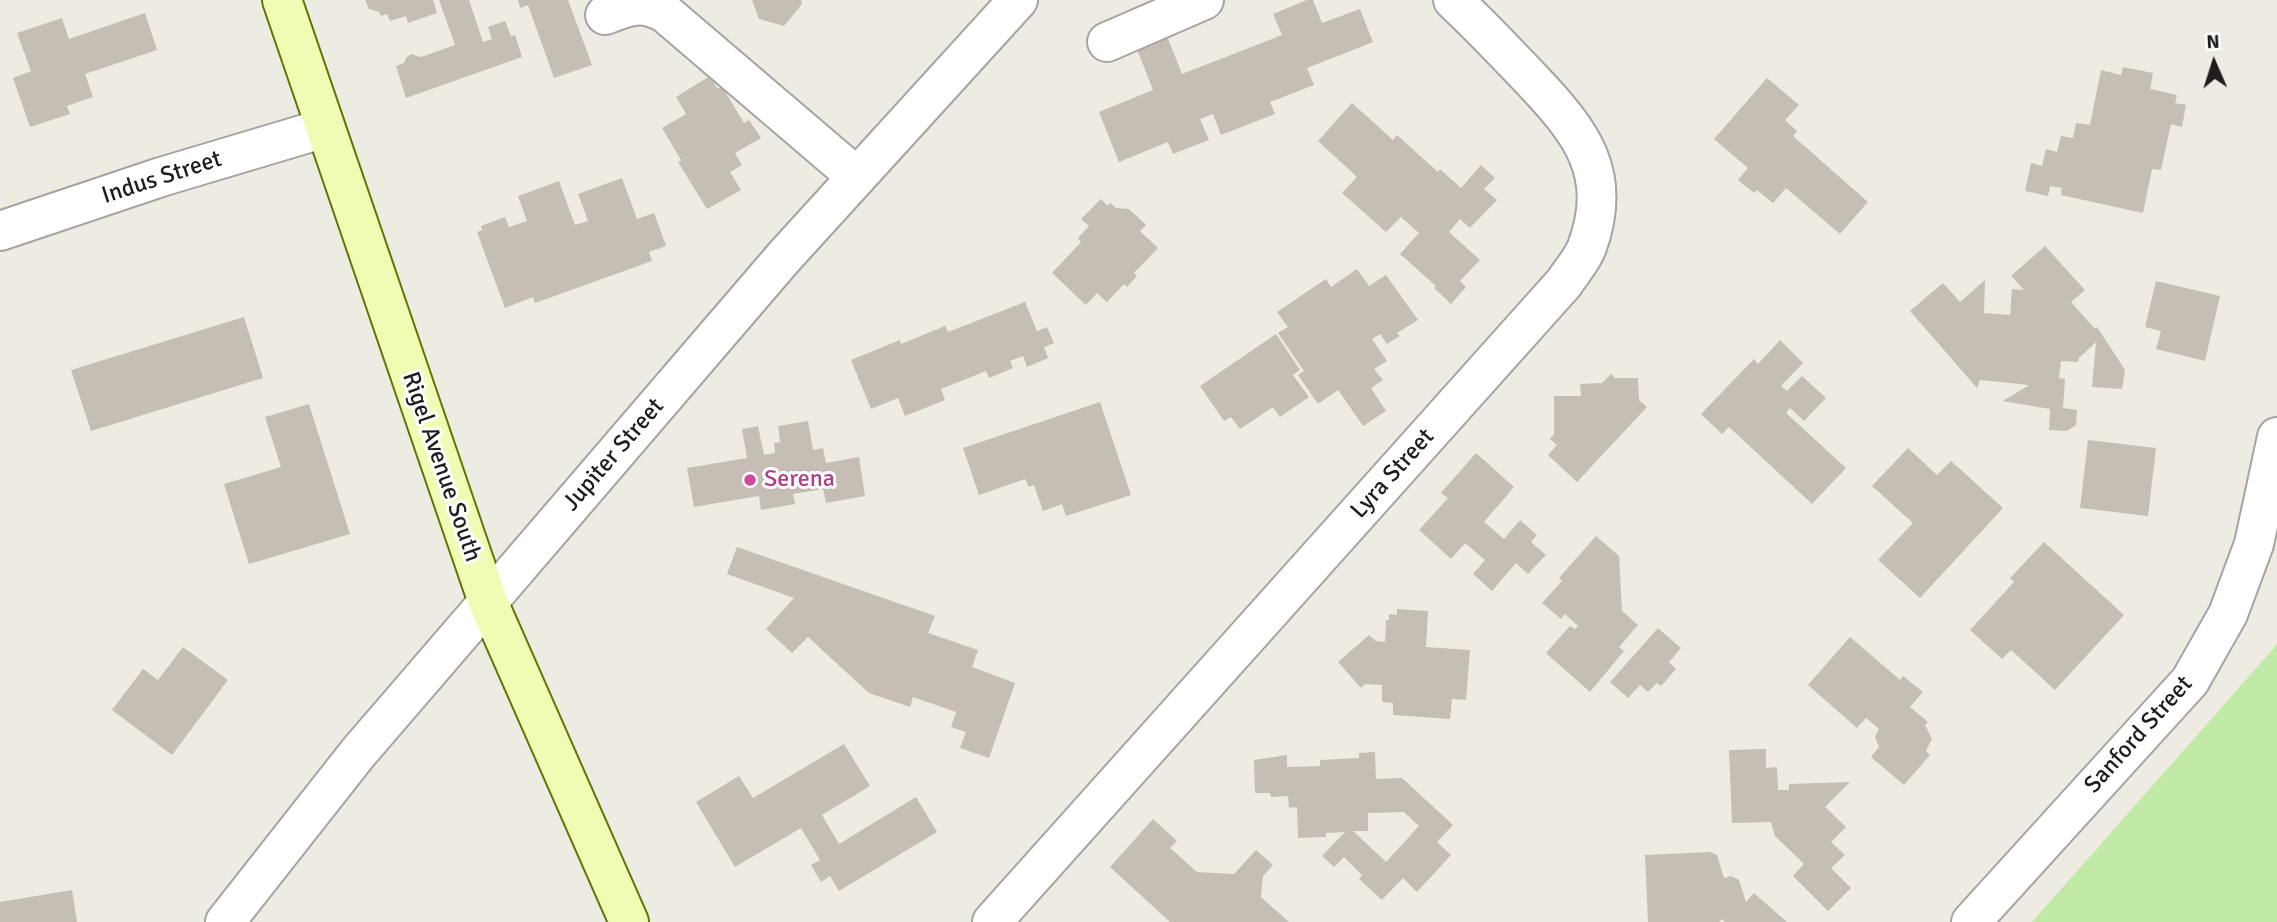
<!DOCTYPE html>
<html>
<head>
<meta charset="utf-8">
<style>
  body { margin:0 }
  #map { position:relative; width:2277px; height:922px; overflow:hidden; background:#eeebe2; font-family:Signika,sans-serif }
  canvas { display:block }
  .north { position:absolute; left:2179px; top:28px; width:70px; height:70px; -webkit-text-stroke:5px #fff; paint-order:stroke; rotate:357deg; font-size:19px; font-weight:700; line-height:28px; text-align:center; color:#1d1d1d }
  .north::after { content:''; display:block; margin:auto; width:24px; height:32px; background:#1d1d1d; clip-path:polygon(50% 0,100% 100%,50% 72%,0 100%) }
</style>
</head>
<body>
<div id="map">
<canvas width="2277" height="922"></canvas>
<div class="north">N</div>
</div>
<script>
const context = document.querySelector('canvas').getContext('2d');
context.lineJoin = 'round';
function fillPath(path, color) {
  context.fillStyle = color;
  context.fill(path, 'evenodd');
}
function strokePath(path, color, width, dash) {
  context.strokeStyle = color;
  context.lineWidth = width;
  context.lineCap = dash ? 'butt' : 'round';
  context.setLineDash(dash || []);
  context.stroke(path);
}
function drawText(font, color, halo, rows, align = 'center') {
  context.font = font + ' Signika,sans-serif';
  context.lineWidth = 6;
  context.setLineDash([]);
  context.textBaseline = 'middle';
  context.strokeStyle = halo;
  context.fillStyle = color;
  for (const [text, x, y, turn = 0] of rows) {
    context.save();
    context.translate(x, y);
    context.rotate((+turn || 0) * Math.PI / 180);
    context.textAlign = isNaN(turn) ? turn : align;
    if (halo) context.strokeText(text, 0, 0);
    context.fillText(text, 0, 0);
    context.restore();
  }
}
const grass = new Path2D(`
  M2277,643V922H2032L2274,648Z`);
const building = new Path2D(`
  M365,0H433L437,13L408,23L406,16L390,21L387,14L381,16L379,12L369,9Z
  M439,0H469L483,42L492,39L488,27L505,21L511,36L515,35L522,57L406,98L396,66L404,63L406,58L411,54L421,57L455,45Z
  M518,0H568L592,65L554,78L528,5L520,8Z
  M752,0H801L802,4L784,26L759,19Z
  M1307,0H1313L1322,23L1360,9L1373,42L1307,68L1314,85L1270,102L1275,114L1221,135L1213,114L1200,119L1209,140L1173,154L1168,142L1119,162L1099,112L1153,90L1137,49L1167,36L1182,74L1282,35L1273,14Z
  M145,13L157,50L85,74L93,97L67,106L70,114L30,127L13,78L31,71L17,33L62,18L69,39Z
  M2123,67L2153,73L2150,89L2177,95L2175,103L2186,105L2182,127L2171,124L2161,170L2152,169L2143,213L2061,195L2062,188L2050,186L2048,196L2025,191L2031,163L2042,166L2046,149L2057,152L2061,136L2073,138L2076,123L2090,125L2101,70L2121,75Z
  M710,76L717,88H723L744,123L749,120L761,138L735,153L742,165L730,172L741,190L707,209L678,162L681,160L662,128L686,114L676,97Z
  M1767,78L1799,105L1785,120L1797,131L1793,136L1868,202L1840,234L1786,188L1773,203L1757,190L1754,193L1738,180L1748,168L1714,139Z
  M1352,103L1393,140L1397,135L1438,172L1440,169L1461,188L1481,165L1495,178L1484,189L1497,200L1470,228L1460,219L1449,232L1480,260L1460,281L1466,287L1451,304L1434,288L1436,286L1400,254L1419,233L1401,217L1386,232L1342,193L1357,177L1318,141Z
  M622,178L637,219L654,213L666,246L649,252L652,261L535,303L533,297L505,308L477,232L482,230L481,226L505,217L509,227L527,221L518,196L559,181L575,225L588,221L578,194Z
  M1101,199L1108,206L1110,203L1116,208L1129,209L1146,225L1140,231L1158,248L1134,273L1137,276L1127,287L1124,284L1107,302L1097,293L1086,305L1052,273L1081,242L1078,238L1089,226L1081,219Z
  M2045,246L2085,290L2071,302L2095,329L2097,327L2125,370L2122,389L2092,387L2096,342L2079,358L2078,362L2061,361L2059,378L2065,379L2063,408L2077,410L2076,425L2067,431L2049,430L2050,409L2003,401L2029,385L1980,380L1977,388L1910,311L1943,283L1960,302L1985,280L1984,313L2010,315L2012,289L2024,290L2011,276Z
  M1357,269L1369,286L1386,275L1418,320L1397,333L1400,336L1387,344L1380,334L1372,339L1387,361L1374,369L1383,380L1371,388L1386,411L1363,426L1338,390L1318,404L1298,375L1304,371L1278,333L1288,327L1277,312L1326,279L1331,287Z
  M2156,281L2220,296L2205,361L2156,349L2161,331L2145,327Z
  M1025,302L1037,331L1047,327L1054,343L1044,347L1048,358L1027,367L1023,356L1010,361L1013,368L989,378L986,371L941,389L945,400L905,416L898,398L871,409L851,360L900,340L901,344L945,326L948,332Z
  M244,317L263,378L91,431L71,370Z
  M1276,334L1300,370L1293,375L1309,397L1280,417L1273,407L1240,429L1231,417L1224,421L1200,386Z
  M1780,340L1803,363L1781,386L1787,391L1802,376L1826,398L1804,421L1790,408L1786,413L1846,468L1812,504L1729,427L1722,434L1701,414L1754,359L1758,364Z
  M1611,374L1615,378H1638L1639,400L1647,407L1577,482L1548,455L1557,445L1550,439L1554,434V396H1581L1580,384L1602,383Z
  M1100,402L1131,495L1066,516L1062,504L1043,511L1034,485L1029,487L1025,479L979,495L963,448Z
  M309,404L350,534L249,564L224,484L281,467L265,417Z
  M808,421L813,450L823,448L826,463L859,457L865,496L826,503L823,489L793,494L795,504L761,510L759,496L694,507L687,468L747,458L742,429L758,426L764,455L775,453L774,443L780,442L778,426Z
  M2088,440L2156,448L2148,516L2080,508Z
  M1908,448L1937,475L1951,461L2003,508L1920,598L1878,560L1913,523L1872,486Z
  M1476,453L1514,487L1484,522L1504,539L1520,520L1537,535L1531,542L1546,555L1528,574L1516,563L1492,591L1473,574L1485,560L1465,543L1451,559L1419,530L1448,498L1441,493Z
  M1596,536L1619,556L1622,611L1638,625L1619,647L1624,651L1590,692L1546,653L1570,626L1575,629L1578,626L1565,614L1561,619L1542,603L1562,581L1559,578Z
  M2044,542L2124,615L2055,690L2011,650L2002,659L1970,630L2014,582L2010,578Z
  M737,547L935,616L928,633L978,650L972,667L1015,683L989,758L960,748L966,732L951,727L956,712L913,697L910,707L869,693L808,637L792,653L766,629L794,598L727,574Z
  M1397,609L1428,611L1426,647L1470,650L1466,700L1452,699L1450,719L1393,715V703L1382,702V685L1365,684L1361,688L1338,662L1369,635L1376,641L1385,642L1386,620H1389V614L1397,615Z
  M1658,628L1681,648L1669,662L1676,669L1661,686L1657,683L1648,692L1640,685L1628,698L1610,682Z
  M1850,637L1900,680L1903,676L1923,692L1910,707L1928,722L1925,725L1932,739L1926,751L1930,755L1904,785L1871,757L1879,747L1875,737L1879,729L1866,718L1857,728L1808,685Z
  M183,647L228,680L172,755L112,710L143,669L158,680Z
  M844,744L870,786L822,815L839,844L916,797L937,832L839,891L830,876L821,882L811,865L820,860L801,828L735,867L696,802L739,776L753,798Z
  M1766,749V768L1777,767L1778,790H1789V784L1850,782L1825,807L1846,827L1831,842L1845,855L1831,868L1851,888L1828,911L1793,876L1804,864L1775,836L1771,822L1732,823L1729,750Z
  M1375,752L1376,779L1402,778L1453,825L1437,842L1451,855L1417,892L1403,878L1382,900L1359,879L1362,875L1344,857L1334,867L1322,856L1345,832L1326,833V837L1298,838L1297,807L1289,808L1288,796L1271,797L1270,793H1255L1254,760L1287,755V767L1320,766V760L1359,758V753ZM1404,812L1419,826L1386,862L1353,831H1368V813Z
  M1153,819L1177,841L1170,848L1197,872L1234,874L1256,850L1273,865L1263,876L1261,897L1289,922H1170L1110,867Z
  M1710,852L1717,855L1724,878L1731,876L1739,880L1746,902L1754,893L1787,922H1725L1722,919L1719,922H1648L1645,855Z
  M72,890L77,922H0V902Z`);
const minor = new Path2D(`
  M605,15C630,5 641,1 665,13L857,177
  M1107,42L1204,0
  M0,231L161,177L325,128
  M225,922L358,753L488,602L784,257L1018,0
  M992,922L1564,283C1571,272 1582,260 1587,247C1614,173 1581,132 1532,80C1506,53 1481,26 1453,0
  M1971,922L2190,681L2228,614L2254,544L2277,437`);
const secondary = new Path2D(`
  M282,0L488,602L629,922`);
const markers = [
  [750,480,7,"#d1479c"]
];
const streetNames = [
  ["Indus Street",162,178,-18],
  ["Jupiter Street",614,455,-49],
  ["Rigel Avenue South",441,467,71],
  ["Lyra Street",1393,474,-48],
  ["Sanford Street",2139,735,-48]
];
const hotelNames = [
  ["Serena",764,480]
];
fillPath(grass, '#c0eaa6');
fillPath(building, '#c6beb5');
strokePath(minor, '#a4a4a4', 42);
strokePath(secondary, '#5d7502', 42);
strokePath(minor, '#fff', 38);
strokePath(secondary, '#f0fbb3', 38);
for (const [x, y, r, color] of markers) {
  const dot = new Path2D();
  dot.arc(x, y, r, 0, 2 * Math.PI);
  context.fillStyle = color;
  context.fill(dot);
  strokePath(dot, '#fff', 2.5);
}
drawText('24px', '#1d1d1d', '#fff', streetNames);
drawText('24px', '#b23c85', '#fff', hotelNames, 'left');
</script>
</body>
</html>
